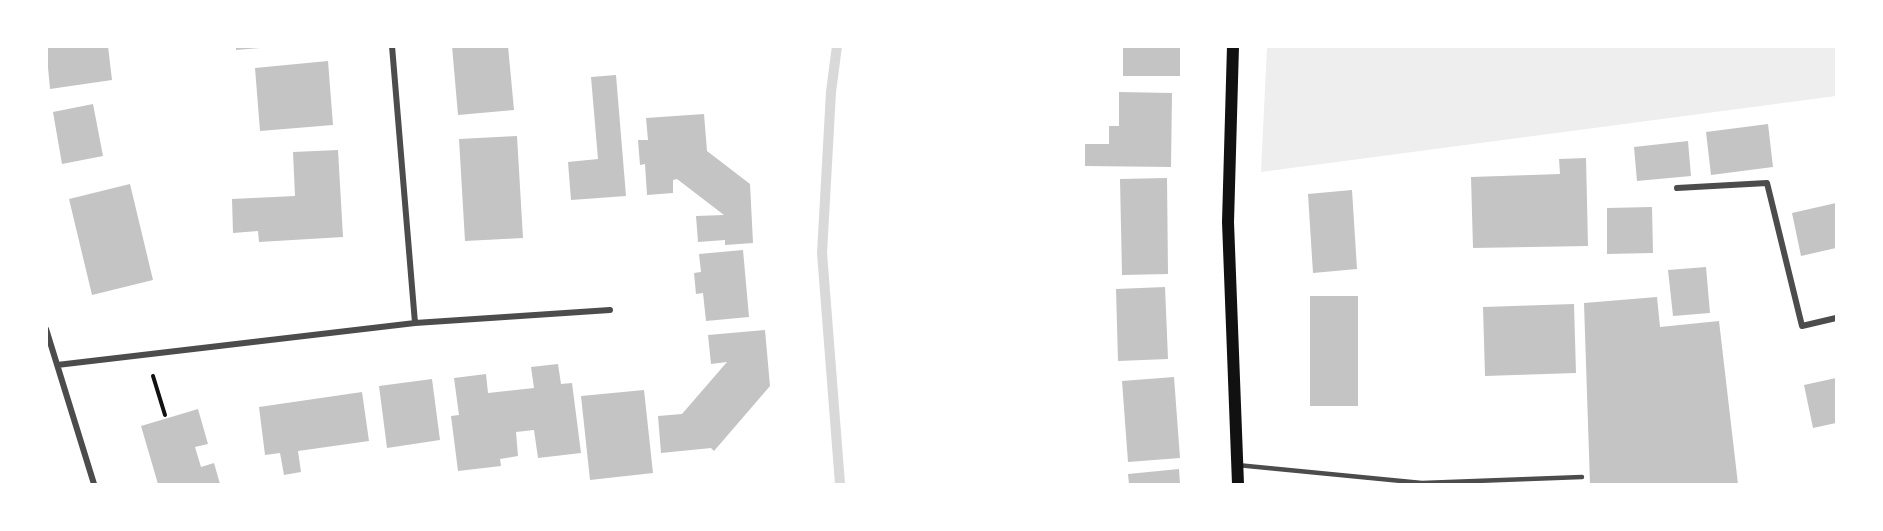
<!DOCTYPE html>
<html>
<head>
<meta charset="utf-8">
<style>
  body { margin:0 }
  #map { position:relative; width:1883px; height:531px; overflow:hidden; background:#fff; font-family:"Playfair Display",serif }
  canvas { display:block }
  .frame { position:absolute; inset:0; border:48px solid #fff; pointer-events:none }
</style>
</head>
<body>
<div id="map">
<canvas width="1883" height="531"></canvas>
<div class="frame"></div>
</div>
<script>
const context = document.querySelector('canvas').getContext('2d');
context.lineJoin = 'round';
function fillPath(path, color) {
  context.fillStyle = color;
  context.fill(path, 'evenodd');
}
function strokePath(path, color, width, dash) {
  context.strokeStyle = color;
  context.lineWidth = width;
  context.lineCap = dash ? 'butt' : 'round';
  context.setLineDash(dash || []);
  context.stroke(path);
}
const green = new Path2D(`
  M1267,47H1836V96L1261,172Z`);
const stream = new Path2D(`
  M837,46L831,92L822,253L840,484`);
const building = new Path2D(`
  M46,46H108L112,80L50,89Z
  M236,46H260V48L236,50Z
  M452,46H508L514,110L458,115Z
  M1123,46L1180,47V76H1123Z
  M328,61L333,125L260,131L255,68Z
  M616,75L626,196L571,200L568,162L598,159L591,77Z
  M1119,92L1172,93L1171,167L1085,166V144H1109V126H1119Z
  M93,104L103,156L62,164L53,112Z
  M704,114L707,151L750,184L753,243L725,245V240L698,242L696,216L724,215L677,179L673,180V193L647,195L645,164L640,165L638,140H648L646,118Z
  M1768,124L1773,167L1711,175L1706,132Z
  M517,136L523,238L465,241L459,139Z
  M1688,141L1691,176L1637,181L1634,147Z
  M338,150L343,237L259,242L258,231L233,233L232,199L295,196L293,152Z
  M1586,158L1588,246L1473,248L1471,177L1560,174L1559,159Z
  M1167,178L1168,274L1122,275L1120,179Z
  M130,184L153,280L92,295L69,199Z
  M1352,190L1357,269L1313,273L1308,194Z
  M1836,203V248L1801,256L1792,213Z
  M1652,207L1653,253L1607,254V208Z
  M743,250L749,317L706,321L703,293L696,294L694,273L701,272L699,254Z
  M1706,267L1710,313L1673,316L1668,270Z
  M1165,287L1168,359L1118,361L1116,289Z
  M1310,296H1358V406H1310Z
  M1657,297L1660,327L1719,321L1738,484H1590L1584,303Z
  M1574,304L1576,373L1485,376L1483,307Z
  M765,330L770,386L714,451L711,448L661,453L658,416L682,414L727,362L711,364L708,335Z
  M558,364L561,384L572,383L581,453L538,458L534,430L516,432L518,456L500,459L501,466L458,471L451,416L459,415L454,378L486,374L488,393L534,388L531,367Z
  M1174,377L1180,458L1128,462L1122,381Z
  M1836,378V423L1813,428L1804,385Z
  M432,379L440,440L387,448L379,386Z
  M644,390L653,473L590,480L581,396Z
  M362,392L369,441L298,451L301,472L284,475L280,453L265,455L259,407Z
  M198,409L208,444L195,447L201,467L214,463L220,484H158L141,426Z
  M1179,469L1180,484H1129L1128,474Z`);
const path = new Path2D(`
  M153,376L165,415`);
const service = new Path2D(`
  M1237,465L1422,483L1582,477`);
const minor = new Path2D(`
  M392,46L415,323
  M1677,188L1767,183L1802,326L1836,318
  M46,329L94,484
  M57,365L415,323L610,310`);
const secondary = new Path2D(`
  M1233,46L1228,222L1238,484`);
fillPath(green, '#eee');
strokePath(stream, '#d9d9d9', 10);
fillPath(building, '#c4c4c4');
strokePath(path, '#111', 4);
strokePath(service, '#4c4c4c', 4.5);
strokePath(minor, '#4c4c4c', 6);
strokePath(secondary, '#111', 12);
</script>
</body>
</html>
